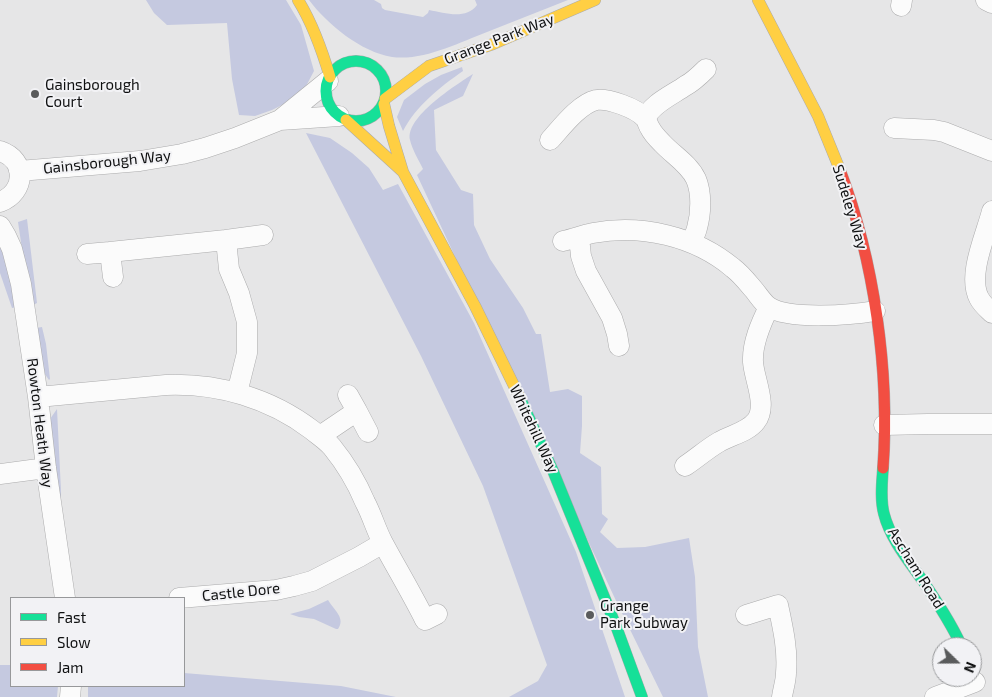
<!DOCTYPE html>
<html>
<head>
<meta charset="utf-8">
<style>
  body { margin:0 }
  #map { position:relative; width:992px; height:697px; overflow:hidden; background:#e6e6e7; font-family:"Exo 2",sans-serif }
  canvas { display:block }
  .legend { position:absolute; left:10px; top:597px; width:175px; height:90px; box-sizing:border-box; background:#f2f2f5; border:1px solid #97989a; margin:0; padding:6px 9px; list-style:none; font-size:15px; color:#0f1011 }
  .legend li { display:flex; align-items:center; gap:10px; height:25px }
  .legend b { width:25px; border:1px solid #97989a }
  .north { position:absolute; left:932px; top:637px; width:50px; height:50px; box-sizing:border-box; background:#f2f2f5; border:1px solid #97989a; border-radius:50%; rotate:112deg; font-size:14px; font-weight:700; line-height:20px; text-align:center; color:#0f1011 }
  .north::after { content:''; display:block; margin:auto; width:18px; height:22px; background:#5a5b5c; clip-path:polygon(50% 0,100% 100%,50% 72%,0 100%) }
</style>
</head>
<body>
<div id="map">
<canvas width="992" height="697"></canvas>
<ul class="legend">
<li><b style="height:6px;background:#16e098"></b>Fast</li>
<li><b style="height:6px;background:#ffcf43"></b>Slow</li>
<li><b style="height:6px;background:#f24e42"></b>Jam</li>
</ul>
<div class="north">N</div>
</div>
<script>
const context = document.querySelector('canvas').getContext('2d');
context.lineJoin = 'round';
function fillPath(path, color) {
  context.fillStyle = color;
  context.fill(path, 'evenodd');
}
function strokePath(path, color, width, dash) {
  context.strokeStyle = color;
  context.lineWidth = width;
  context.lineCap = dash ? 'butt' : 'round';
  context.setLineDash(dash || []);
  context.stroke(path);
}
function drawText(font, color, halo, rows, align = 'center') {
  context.font = font + ' "Exo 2",sans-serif';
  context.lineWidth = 4;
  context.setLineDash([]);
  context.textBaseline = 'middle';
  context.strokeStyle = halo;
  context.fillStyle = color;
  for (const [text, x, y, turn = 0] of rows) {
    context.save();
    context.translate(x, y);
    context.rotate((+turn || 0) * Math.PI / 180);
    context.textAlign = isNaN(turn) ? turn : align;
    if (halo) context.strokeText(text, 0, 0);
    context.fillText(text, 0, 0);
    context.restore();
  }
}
const green = new Path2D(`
  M146,0H286L301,25L314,71L304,90L288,102L272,110L255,116L239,115L232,79L227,23L167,25L154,13Z
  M309,0H374L381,4L382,8L385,10L423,17L428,13L429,10C445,13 466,20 477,5L475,0H568C541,11 514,21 487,32C458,43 424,61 392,57C361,52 327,24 309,0Z
  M462,67L463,71C440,87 416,106 403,131L397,117L404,100L425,84L441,75Z
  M473,74L463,96L434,110L436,150L461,190L473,194L474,225L490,259L523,308L536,334H541L550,392L568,389L582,396V426L580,453L601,467L602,514L608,519L600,532L617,548L645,547L689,538L695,577L698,647L708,697H663L618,605L417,175L423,169C419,161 412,149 410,140C405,117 456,85 473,74Z
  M306,133L330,138L352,153L369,168L383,190L398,184L474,323L576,552L625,697H509L538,681L547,665L483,486L421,356Z
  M27,219L37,303L33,305L22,249L18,222Z
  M0,242L17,307L12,308L0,273Z
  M42,327L46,344L50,379L49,380L42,370L36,328Z
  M57,409L61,491V498L59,499L50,419Z
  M328,600C334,610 346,618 338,629H336L314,619L299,617L290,614L309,609Z
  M0,665H11V686H58L57,697H0Z
  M184,673L341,686L396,697H88V686H184Z`);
const street = new Path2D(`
  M986,0L992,3
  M901,6L902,0
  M646,119C649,105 674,94 685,86C693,82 700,75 706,69
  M280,120L339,116
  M894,128L934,130L944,132L992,151
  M550,140C561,128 579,104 596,100C608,98 636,108 645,118C647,120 648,125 650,128C653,134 657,138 662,143C673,155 689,164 696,179C702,193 701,214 697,228C696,233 693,238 691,242
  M0,151C27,160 26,192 0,202
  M19,171L140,161L182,154L205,148L235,138L280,120L328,81
  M992,211C986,235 967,275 979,298C982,304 988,309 992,313
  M0,226L6,236L12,249L21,284L38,397L46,468L65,598
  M579,237L581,256L586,271L612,318L617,334L619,346
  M226,240L263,235
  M563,241C573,239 583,235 593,233C641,224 695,236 733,268C741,274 748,283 754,290C759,296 763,303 769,307C789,320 852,315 875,311
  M87,254L110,252
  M113,277L110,252L226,240L229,269L239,293L247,322V353L237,393
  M38,397L166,385C218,383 270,398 312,430C318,435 326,440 332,447C345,463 357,483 365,502C372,515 376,530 383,543C397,569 412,594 425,620L437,614
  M357,411L368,432
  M884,425L928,424H992
  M320,436L357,411L348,395
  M685,466C697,458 707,449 719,442C731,435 748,432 756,421C768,406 754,379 753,362C752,343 761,323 769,307
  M0,474L46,468
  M179,598L276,590L294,586L312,581L359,557L383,543
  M746,615L778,605C783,628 788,650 786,673C786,681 783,689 782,697
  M70,697L71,686
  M935,697L975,682`);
const fast = new Path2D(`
  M326 91a30 30 0 1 1 60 0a30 30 0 1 1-60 0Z
  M520,398L553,471L616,626L642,697
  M883,468C882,483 880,499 884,514C890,538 908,560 923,581C937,602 951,623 962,647`);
const slow = new Path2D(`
  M298,0C313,24 322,50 330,77
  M758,0L818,116L840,170
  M385,99L429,66L493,44L595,0
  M384,104L389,126L403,172L475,306L520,398
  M346,120L402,171`);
const jam = new Path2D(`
  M840,170C874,260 890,371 883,468`);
const markers = [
  [35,94,5,"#5a5b5c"],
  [590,615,5,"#5a5b5c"]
];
const streetNames = [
  ["Grange Park Way",499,39,-21],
  ["Gainsborough Way",107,162,-6],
  ["Sudeley Way",850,207,73],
  ["Rowton Heath Way",40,423,83],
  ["Whitehill Way",534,429,65],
  ["Ascham Road",916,568,58],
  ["Castle Dore",241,592,-6]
];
const poiNames = [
  ["Gainsborough",45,85],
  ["Court",45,102],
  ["Grange",600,606],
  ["Park Subway",600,623]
];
fillPath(green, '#c5c9e0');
strokePath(street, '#ababac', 21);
strokePath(fast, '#ababac', 12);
strokePath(slow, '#ababac', 12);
strokePath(jam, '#ababac', 12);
strokePath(street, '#fbfbfb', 20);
strokePath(fast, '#16e098', 11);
strokePath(slow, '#ffcf43', 11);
strokePath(jam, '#f24e42', 11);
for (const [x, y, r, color] of markers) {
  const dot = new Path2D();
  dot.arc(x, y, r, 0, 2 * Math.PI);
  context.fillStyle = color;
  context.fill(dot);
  strokePath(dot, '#f2f2f5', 2);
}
drawText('15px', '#0f1011', '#f2f2f5', streetNames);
drawText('15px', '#0f1011', '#f2f2f5', poiNames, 'left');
</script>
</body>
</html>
